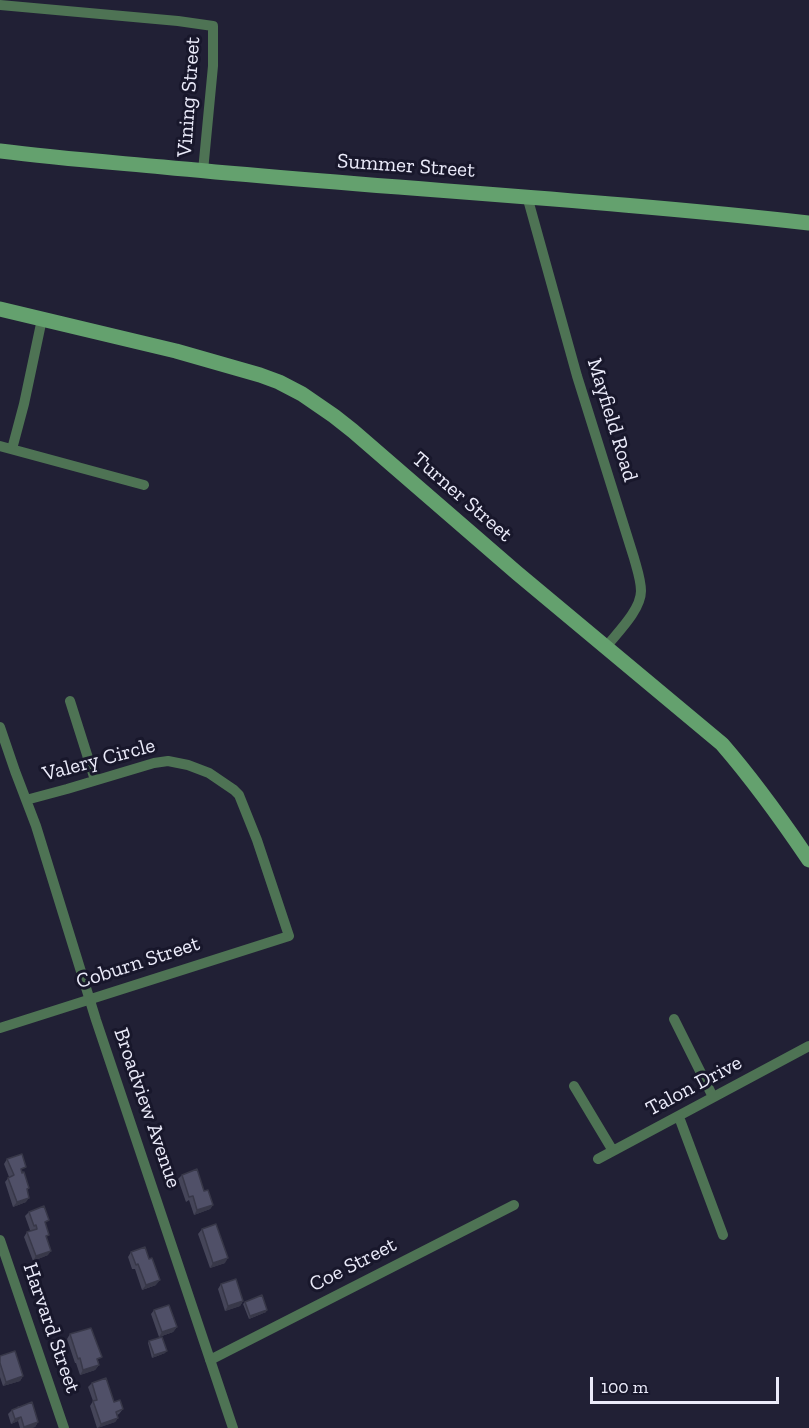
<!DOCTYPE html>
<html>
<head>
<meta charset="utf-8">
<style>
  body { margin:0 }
  #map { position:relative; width:809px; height:1428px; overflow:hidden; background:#212035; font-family:"Zilla Slab",serif }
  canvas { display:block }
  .scale { position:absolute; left:590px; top:1377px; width:189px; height:27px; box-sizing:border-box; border:3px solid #ebebfa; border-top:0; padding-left:8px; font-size:18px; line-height:21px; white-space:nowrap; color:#ebebfa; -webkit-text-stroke:4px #18172b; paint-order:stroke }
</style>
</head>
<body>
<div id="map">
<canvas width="809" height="1428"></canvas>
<div class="scale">100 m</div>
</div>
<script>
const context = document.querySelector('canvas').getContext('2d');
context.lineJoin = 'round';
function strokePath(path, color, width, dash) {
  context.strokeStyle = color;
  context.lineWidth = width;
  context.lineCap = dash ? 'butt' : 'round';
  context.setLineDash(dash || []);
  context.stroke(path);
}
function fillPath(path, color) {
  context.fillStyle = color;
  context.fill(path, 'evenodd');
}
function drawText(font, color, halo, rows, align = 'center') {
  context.font = font + ' "Zilla Slab",serif';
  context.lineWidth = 6;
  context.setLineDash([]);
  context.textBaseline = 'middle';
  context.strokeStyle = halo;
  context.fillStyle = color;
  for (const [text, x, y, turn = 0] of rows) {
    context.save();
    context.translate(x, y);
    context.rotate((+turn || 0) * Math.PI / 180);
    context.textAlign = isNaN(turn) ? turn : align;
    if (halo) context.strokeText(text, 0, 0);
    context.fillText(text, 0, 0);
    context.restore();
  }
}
const street = new Path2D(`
  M0,5L178,21L213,26V66L203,171
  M527,196L577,376L634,558C637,569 641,580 641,591C641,610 617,633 606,647
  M0,446L144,485
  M12,449L24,404L42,319
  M70,701L95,780
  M0,727L15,771L36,826L96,1020L233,1428
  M674,1019L713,1097
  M0,1028L289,936L257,840L239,795L234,790L209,773L188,765L168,761L154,763L67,789L26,800
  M574,1086L613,1151
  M679,1117L723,1235
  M598,1159L809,1046
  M0,1240L64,1428
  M210,1360L514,1205`);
const secondary = new Path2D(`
  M0,151C54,158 108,162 163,167C378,188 594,199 809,223
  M0,309L176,351L260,375L279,382L302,394L334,416L353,431L517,573L722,744C754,781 782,820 809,860`);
const wall = new Path2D(`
  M7,1159L23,1172H22L27,1191L26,1202L13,1207L5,1182L9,1177L4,1164Z
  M182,1175L204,1191L213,1205L210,1209L194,1215L189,1200L186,1202L178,1179Z
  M29,1212L46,1225L48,1255L33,1261L24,1237L27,1232L33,1230H30L25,1216Z
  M202,1229L225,1263L210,1268L198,1234Z
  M131,1252L149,1259L156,1285L142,1290L135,1269H132L128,1257Z
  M221,1284L243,1301L240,1306L225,1311L218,1289Z
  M245,1302L266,1312L249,1319L243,1304Z
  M154,1310L177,1327L173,1332L159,1337L151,1314Z
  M70,1334L99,1362H98L99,1365L95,1370L80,1375L76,1363H75L67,1339Z
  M149,1341L165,1353L152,1358L148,1343Z
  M0,1356L23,1376L20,1381L3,1386L0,1377Z
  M92,1383L123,1409L119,1414L117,1415L118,1418L115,1422L97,1428L90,1406L93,1401L88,1387Z
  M18,1406L38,1422L35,1427L31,1428H20L18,1421L11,1424L8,1414L12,1410L17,1408Z`);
const shadedWall = new Path2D(`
  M29,1198L26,1202L13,1207L17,1202Z
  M213,1205L210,1209L194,1215L197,1210Z
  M51,1251L48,1255L33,1261L36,1256Z
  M228,1258L225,1263L210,1268L213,1263Z
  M160,1280L156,1285L142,1290L146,1285Z
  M243,1301L240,1306L225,1311L228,1306Z
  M267,1310L266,1312L249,1319L250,1316Z
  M177,1327L173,1332L159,1337L162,1332Z
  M167,1351L165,1353L152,1358L154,1355Z
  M99,1365L95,1370L80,1375L83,1370Z
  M23,1376L20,1381L3,1386L6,1382Z
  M21,1417L18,1421L11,1424L15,1419Z
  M118,1418L115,1422L98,1428L101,1424Z
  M38,1422L35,1427L31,1428H23L24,1427Z`);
const building = new Path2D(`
  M22,1154L26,1167L21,1169L22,1173L24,1172L29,1188L27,1189L29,1198L17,1202L8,1178L14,1175L7,1159Z
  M197,1169L204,1191L208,1190L213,1205L197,1210L193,1196L189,1197L182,1175Z
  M44,1206L49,1220L45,1222L49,1235L46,1236L51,1251L36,1256L27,1232L37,1229L36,1225L34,1226L29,1212Z
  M216,1224L228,1258L213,1263L202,1229Z
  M145,1247L149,1259L152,1258L160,1280L146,1285L138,1264L136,1265L131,1252Z
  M236,1279L243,1301L228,1306L221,1284Z
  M262,1295L267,1310L250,1316L245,1302Z
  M169,1305L177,1327L162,1332L154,1310Z
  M91,1328L102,1357L97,1359L99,1365L83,1370L80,1358L78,1359L70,1334Z
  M162,1337L167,1351L154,1355L149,1341Z
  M15,1351L23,1376L6,1382L0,1363V1356Z
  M106,1378L114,1402L120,1400L123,1409L116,1412L118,1418L101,1424L93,1401L97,1400L92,1383Z
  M32,1402L38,1422L24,1427L21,1417L15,1419L12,1410Z`);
const streetNames = [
  ["Vining Street",189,97,-86],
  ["Summer Street",406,166,4],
  ["Mayfield Road",612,420,73],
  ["Turner Street",462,497,41],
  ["Valery Circle",99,760,-15],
  ["Coburn Street",138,963,-18],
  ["Talon Drive",694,1086,-28],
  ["Broadview Avenue",147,1108,71],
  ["Coe Street",353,1265,-27],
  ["Harvard Street",51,1328,71]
];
strokePath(street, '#4e7354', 10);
strokePath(secondary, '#64a16e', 15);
fillPath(wall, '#454559');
fillPath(shadedWall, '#383849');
fillPath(building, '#505068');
strokePath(building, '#383849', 1.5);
drawText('21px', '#ebebfa', '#18172b', streetNames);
</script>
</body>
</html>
